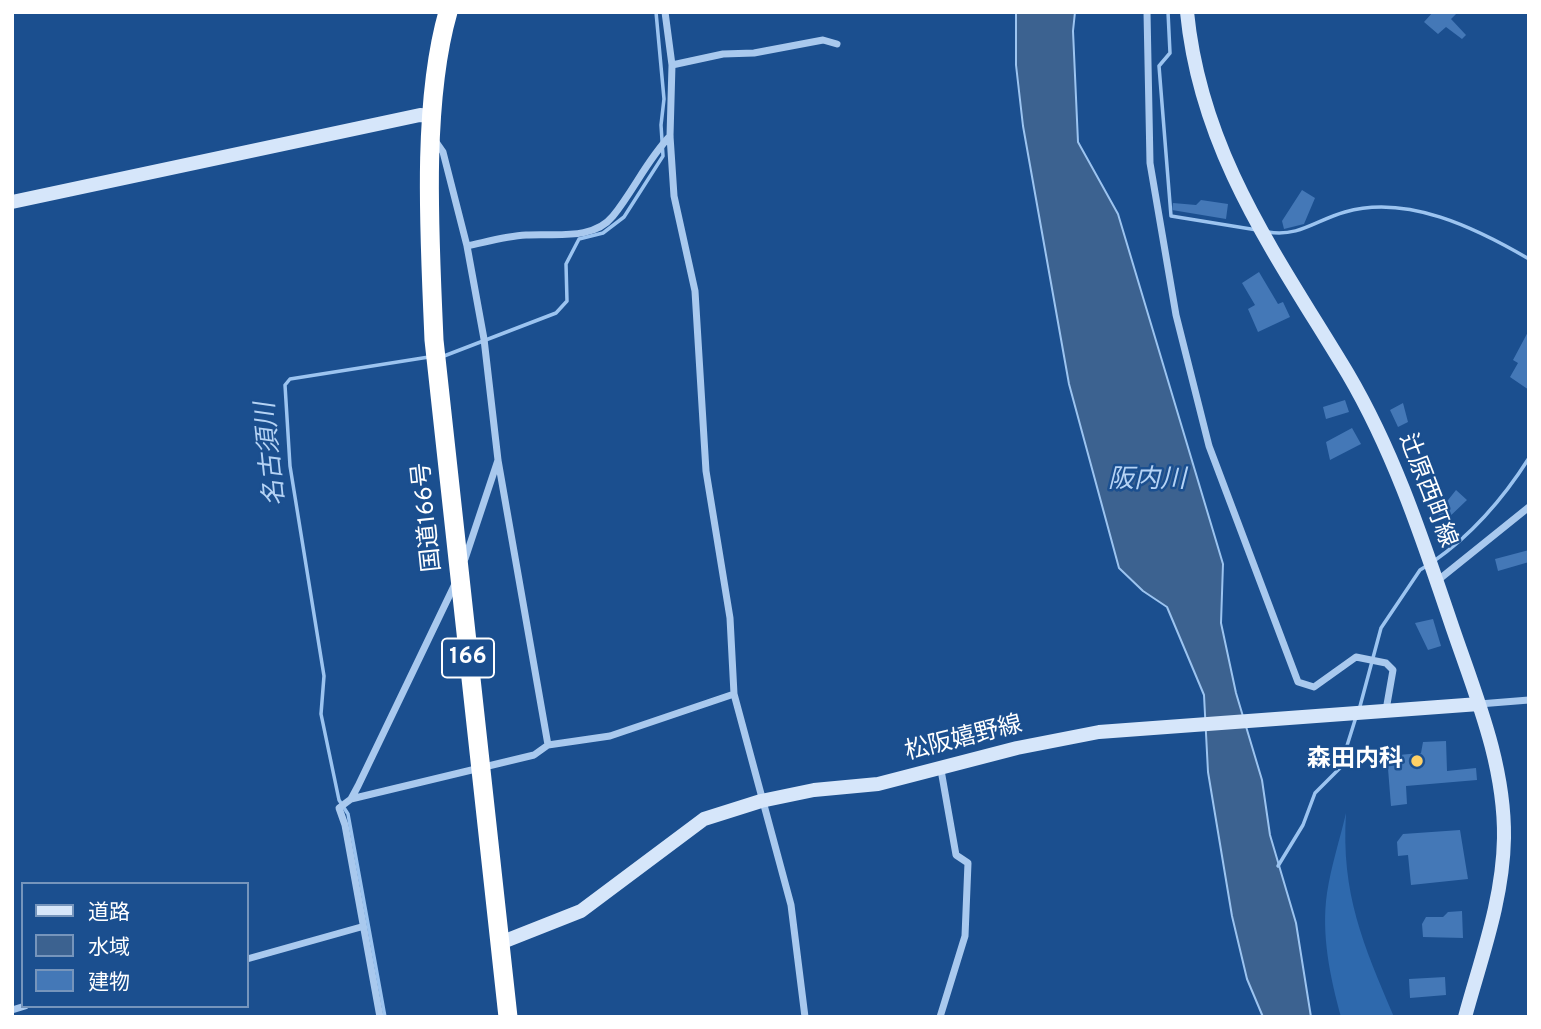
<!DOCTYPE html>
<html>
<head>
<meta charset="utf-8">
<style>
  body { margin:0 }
  #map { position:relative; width:1541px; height:1029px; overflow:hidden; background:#1b4f8f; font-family:Overpass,"Noto Sans JP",sans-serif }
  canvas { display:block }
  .frame { position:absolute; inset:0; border:14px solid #fff; pointer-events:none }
  .legend { position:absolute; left:21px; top:882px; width:228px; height:126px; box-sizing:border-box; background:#1b4f8f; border:2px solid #7695bc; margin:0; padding:9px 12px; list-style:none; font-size:21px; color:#fff }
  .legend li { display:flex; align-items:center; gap:14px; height:35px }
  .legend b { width:35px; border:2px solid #7695bc }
</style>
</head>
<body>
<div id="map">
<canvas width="1541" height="1029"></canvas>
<div class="frame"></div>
<ul class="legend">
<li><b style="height:9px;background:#d6e6fa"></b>道路</li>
<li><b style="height:19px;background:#3c6290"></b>水域</li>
<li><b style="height:19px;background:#4478b7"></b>建物</li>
</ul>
</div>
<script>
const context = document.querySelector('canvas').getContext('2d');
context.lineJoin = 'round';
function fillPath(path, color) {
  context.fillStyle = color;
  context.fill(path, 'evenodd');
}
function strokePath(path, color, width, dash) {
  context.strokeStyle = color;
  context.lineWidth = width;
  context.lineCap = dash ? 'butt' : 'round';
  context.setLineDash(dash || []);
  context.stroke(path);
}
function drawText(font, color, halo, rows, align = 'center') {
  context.font = font + ' Overpass,"Noto Sans JP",sans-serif';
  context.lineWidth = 5;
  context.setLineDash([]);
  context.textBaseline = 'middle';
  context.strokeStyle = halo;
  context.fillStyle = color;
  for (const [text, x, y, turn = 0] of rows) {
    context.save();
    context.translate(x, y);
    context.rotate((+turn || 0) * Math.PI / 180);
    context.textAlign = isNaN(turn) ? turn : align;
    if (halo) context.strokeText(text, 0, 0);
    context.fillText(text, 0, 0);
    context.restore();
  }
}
const green = new Path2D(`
  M1346,813C1341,894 1363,944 1394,1017H1341C1330,977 1321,934 1327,893C1331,866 1340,839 1346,813Z`);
const water = new Path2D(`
  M1016,12H1075L1073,31L1078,142L1118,214L1223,564L1221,623L1236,693L1262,780L1270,835L1296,923L1311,1017H1263L1247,979L1232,916L1208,772L1204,695L1167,607L1143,591L1119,568L1069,384L1023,126L1016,65Z`);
const stream = new Path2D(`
  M1168,12L1170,53L1159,66L1171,216L1257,230
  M1268,232C1300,237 1316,220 1345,212C1407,194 1476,228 1529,259
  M444,356L556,313L567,301L566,264L579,239L603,233L624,217L663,156L661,125L664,99L656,12
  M1434,561C1474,533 1503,499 1529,458
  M1359,710L1381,628L1420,570L1428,565
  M1278,866L1303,825L1315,793L1340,768L1356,717
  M385,1017L348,814L339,800L321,714L324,676L290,466L285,385L290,379L429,357`);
const building = new Path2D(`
  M1433,12H1458L1451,19L1466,35L1462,39L1446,27L1438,34L1424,22Z
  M1302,190L1315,198L1304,224L1284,229L1282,221Z
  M1201,200L1228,204L1226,219L1172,210L1173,203L1196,205Z
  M1259,272L1278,304L1283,302L1290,317L1258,332L1248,309L1255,305L1242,283Z
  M1529,330V390L1510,377L1518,363L1513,360Z
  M1345,400L1349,412L1326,419L1323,407Z
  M1403,403L1408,422L1398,427L1390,410Z
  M1352,428L1361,444L1330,460L1326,442Z
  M1456,490L1467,500L1445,521L1437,514Z
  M1529,550V562L1498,571L1495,559Z
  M1433,619L1441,646L1428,650L1415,623Z
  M1446,741L1447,771L1476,768L1477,780L1406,786L1407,804L1391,806L1387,756L1421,753L1423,742Z
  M1460,830L1468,879L1411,885L1408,855L1398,856L1397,842L1403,834Z
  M1462,911L1463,938L1423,937L1422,924L1426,917H1443L1448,912Z
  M1445,977L1446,995L1410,998L1409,979Z`);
const street = new Path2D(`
  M665,12L672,65L670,136L674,196L695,291L706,471L730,618L734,694L791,905L805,1017
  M1147,12L1150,163L1176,315L1209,446L1298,682L1314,687L1356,657L1386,663L1393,670L1386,710
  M672,65L723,54L754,53L823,40L837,44
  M436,142L443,152L467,246L484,339L498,460L548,745
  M467,246C486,242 506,236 526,235C555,233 593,241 613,216C634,190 647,160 670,136
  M465,559L498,460
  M1437,581L1529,507
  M1479,704L1529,700
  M351,799L534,755L548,745L610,736L734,694
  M247,959L361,927
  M12,1010L25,1006
  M380,1017L345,825L339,808L351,799L358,786L454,586
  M940,1017L965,936L968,863L956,855L941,770`);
const secondary = new Path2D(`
  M1187,12C1201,154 1277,256 1348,374C1395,454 1423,541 1453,629C1476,696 1505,765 1504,838C1503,900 1481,958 1465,1017
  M12,202L420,115L433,116
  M500,943L581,911L704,819L761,801L814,790L878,784L1017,748L1099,732L1479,704`);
const highway = new Path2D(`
  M448,12C421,106 430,241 434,340L508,1017`);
const markers = [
  [1417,761,7,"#ffd166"]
];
const shields = [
  [468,658,52]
];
const shieldNames = [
  ["166",468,658]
];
const streetNames = [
  ["辻原西町線",1426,491,69],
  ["国道166号",429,517,-96],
  ["松阪嬉野線",964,740,-14]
];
const poiNames = [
  ["森田内科",1403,761]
];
const waterNames = [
  ["名古須川",273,454,-96],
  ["阪内川",1147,482]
];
fillPath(green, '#2e69ad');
fillPath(water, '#3c6290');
strokePath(water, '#9cc4f0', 2);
strokePath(stream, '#9cc4f0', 3.5);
fillPath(building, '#4478b7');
strokePath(street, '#a9c9ee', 7);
strokePath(secondary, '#d6e6fa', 14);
strokePath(highway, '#fff', 19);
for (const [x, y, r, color] of markers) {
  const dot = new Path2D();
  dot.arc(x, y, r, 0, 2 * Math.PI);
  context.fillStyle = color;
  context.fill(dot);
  strokePath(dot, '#1b4f8f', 2.5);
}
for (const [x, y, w] of shields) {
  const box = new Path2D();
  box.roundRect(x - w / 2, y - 19.5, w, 39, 5);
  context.fillStyle = '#1b4f8f';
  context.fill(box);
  strokePath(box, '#fff', 2);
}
drawText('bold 23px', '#fff', null, shieldNames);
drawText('24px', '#fff', '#1b4f8f', streetNames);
drawText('bold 24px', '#fff', '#1b4f8f', poiNames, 'right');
drawText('italic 26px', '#b5d3f5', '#1b4f8f', waterNames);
</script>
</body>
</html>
